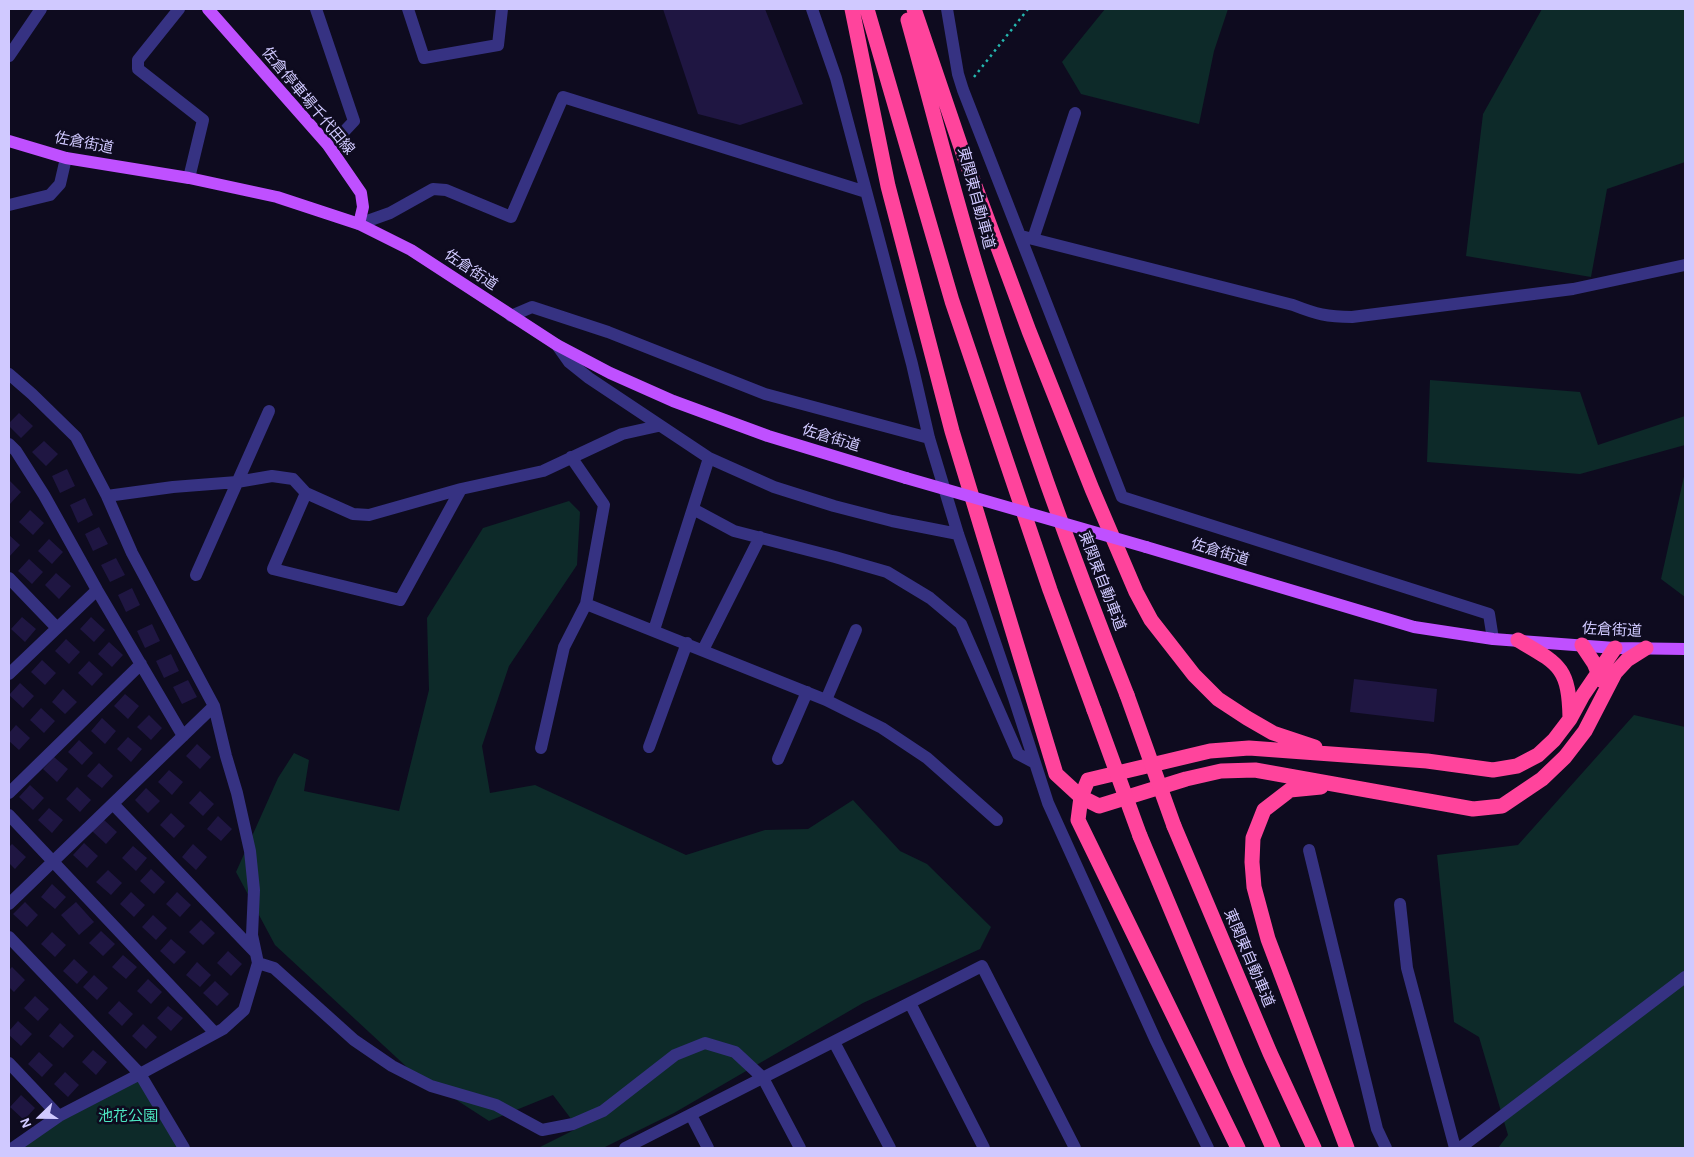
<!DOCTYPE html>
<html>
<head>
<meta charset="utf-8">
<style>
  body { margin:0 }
  #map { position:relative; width:1694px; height:1157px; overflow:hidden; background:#0e0b1f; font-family:"Alegreya Sans",sans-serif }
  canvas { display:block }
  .frame { position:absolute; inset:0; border:10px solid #d0c9ff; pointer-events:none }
  .north { position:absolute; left:15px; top:1092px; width:50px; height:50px; -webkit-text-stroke:4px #0e0b1f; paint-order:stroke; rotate:248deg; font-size:14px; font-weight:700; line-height:20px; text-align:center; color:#d0c9ff }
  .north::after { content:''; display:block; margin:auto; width:18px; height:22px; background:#d0c9ff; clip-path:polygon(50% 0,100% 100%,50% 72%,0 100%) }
</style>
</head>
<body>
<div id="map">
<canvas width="1694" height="1157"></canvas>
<div class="frame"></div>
<div class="north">N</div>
</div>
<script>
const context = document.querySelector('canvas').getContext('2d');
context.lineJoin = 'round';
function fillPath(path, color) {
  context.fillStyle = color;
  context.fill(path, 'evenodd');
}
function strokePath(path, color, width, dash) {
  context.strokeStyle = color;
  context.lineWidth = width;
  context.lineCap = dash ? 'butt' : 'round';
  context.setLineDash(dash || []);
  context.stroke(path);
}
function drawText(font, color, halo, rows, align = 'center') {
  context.font = font + ' "Alegreya Sans","Noto Sans JP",sans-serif';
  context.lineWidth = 5;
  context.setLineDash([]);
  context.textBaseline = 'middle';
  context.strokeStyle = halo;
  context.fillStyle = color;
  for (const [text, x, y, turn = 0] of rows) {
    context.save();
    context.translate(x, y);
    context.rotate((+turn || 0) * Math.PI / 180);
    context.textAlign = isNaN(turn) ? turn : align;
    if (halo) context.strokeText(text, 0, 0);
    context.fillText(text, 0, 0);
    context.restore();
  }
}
const green = new Path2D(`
  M1105,9H1228L1214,51L1199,124L1081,94L1062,62Z
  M1542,9H1685V162L1607,189L1591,277L1466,256L1483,114Z
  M1430,380L1580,392L1598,445L1685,416V445L1580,474L1427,462Z
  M1685,472V597L1661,579Z
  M569,501L580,512L577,565L509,666L482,746L490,793L535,785L686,855L765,830L808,829L853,800L900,851L927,864L991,927L980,949L863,1003L674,1113L603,1148H538L578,1128L553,1095L489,1121L410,1070L275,945L236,872L278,778L294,753L309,760L304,791L399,811L429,690L427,618L483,528Z
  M1634,715L1685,727V1148H1498L1508,1135L1479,1037L1454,1022L1437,855L1518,845Z
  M140,1074L184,1148H13Z`);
const building = new Path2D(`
  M663,9H765L803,104L740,125L698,114Z
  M19,413L33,426L21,438L9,426V423Z
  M44,441L58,454L46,466L32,452Z
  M67,469L75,486L60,493L52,476Z
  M9,480L21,492L10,504L9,503Z
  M85,498L93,515L78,523L70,505Z
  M30,510L44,523L33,535L19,522Z
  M99,527L108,544L93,551L85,534Z
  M9,535L20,545L9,557Z
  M49,539L63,552L52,564L38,551Z
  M116,558L125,575L110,582L101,565Z
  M29,559L43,572L32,584L18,571Z
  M56,573L71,586L59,599L45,585Z
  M132,588L140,605L126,612L118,595Z
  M22,617L36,629L25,642L11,629Z
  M91,617L105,630L94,642L80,629Z
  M152,624L160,641L145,648L137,631Z
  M66,639L80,652L69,664L55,651Z
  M109,642L123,655L112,667L98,654Z
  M171,654L179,671L164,678L156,661Z
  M42,660L56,673L45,685L31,672Z
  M89,661L103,674L92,686L78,673Z
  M1354,679L1437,689L1434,722L1350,712Z
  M188,680L197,697L182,704L173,687Z
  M20,683L34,696L23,708L9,695Z
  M63,689L77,702L65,714L52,702Z
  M125,694L139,706L128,719L114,706Z
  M41,708L55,721L44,733L30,720Z
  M149,715L162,728L151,740L137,727Z
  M102,718L116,731L105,744L91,731Z
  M16,725L30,738L19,750L9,741V733Z
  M128,737L142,749L131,762L117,749Z
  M79,740L93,753L82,765L68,752Z
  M197,744L211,757L200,769L186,756Z
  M54,757L68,769L57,782L43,769Z
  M99,763L113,776L102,788L87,776Z
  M169,770L183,782L172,795L158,782Z
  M30,785L44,798L33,810L19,797Z
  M77,787L91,800L80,812L66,799Z
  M146,788L160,801L148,813L135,800Z
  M200,791L214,804L203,816L189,803Z
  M49,808L63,820L52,833L38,820Z
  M171,813L185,826L174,838L160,825Z
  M218,816L232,829L221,841L207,829Z
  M103,819L117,832L106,844L92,831Z
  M84,843L98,856L87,868L73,855Z
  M12,844L26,857L15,869L9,863V847Z
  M193,844L207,857L196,870L182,857Z
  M133,846L147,858L136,871L122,858Z
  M151,869L165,882L154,894L140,881Z
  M108,870L122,883L111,895L96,882Z
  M52,884L66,897L55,909L41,897Z
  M131,892L145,905L134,917L120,904Z
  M177,892L191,905L180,917L166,904Z
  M25,902L38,915L27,927L13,914Z
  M76,902L94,922L79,935L61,915Z
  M153,915L167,928L156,940L142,927Z
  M201,920L215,933L203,945L189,932Z
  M101,931L115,944L103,956L89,943Z
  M52,932L66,945L55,957L41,944Z
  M171,939L186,952L174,964L160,951Z
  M228,951L242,964L231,976L217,963Z
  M123,955L137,967L126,979L112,967Z
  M74,959L88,972L77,984L63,971Z
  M197,962L211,975L200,987L186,975Z
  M12,967L25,980L14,992L9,987V970Z
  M94,975L108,988L97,1000L83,987Z
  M148,979L162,992L151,1004L137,991Z
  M215,981L229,994L217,1006L203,993Z
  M35,996L49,1009L38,1021L24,1008Z
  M119,1001L133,1014L122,1026L108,1013Z
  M168,1006L183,1018L171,1031L157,1018Z
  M18,1021L32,1034L21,1046L9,1035V1031Z
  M60,1023L74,1036L63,1048L49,1036Z
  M143,1024L157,1037L146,1049L132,1036Z
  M93,1050L107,1062L96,1075L82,1062Z
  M39,1052L53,1065L42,1077L28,1064Z
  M65,1072L79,1085L68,1097L54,1084Z
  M21,1095L35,1108L24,1120L10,1107Z`);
const path = new Path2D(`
  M974,77L1028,9`);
const minor = new Path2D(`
  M179,9L138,60V69L203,120L189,178
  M316,9L354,121L338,138L328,145
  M408,9L424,58L498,45L502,9
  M812,9L836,78L912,364L929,438L958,534L1014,698L1048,803L1156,1041L1208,1148
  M947,9L958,74L963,90L1122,497L1489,614L1493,639
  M9,56L41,9
  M9,205L50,195L60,184L66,158
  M359,224L390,213L433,189L446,190L511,217L563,97L866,192
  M1021,236L1293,305C1316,314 1327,317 1352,317L1573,289L1685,265
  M1033,239L1075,113
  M511,316L532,307L608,332L765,394L929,438
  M557,345L569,362L589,378L709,458L774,487L834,506L892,521L958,534
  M9,374L32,394L76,437L107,496L132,553L214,706L226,756L237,793L250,851L254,890L252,935L258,963L244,1010L223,1029L140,1074L59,1116L13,1148
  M9,444L16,451L44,495L97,590L183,736
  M306,493L273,569L400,600L461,489
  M107,496L173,487L237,482L272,476L293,479L306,493L353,514L369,515L461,489L543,471L622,434L658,426
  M693,509L734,531L835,557L887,572L930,598L961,624L1018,754L1035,763
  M196,575L269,411
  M9,578L57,628
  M586,604L826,700L882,728L927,758L997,820
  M654,630L709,458
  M703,650L760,537
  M9,674L97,590
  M826,700L856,630
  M649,747L687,643
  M541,748L564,647L586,604L604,505L571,457
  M778,759L807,692
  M9,793L141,664
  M113,804L255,952
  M9,815L215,1033
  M1309,850L1377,1129L1386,1148
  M9,904L214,706
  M1400,904L1407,968L1455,1148
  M9,937L140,1074L184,1148
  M258,963L274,968L354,1040L392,1066L431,1086L496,1105L542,1130L573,1124L603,1111L675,1055L705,1043L735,1052L763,1078L800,1148
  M910,1003L984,1148
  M834,1042L890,1148
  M9,1063L59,1116
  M691,1115L708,1148
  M625,1148L982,966L1075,1148
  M1460,1148L1685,977`);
const major = new Path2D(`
  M208,9L328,145L361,193L363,207L359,224
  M9,141L66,158L189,178L277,197L359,224L411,250L557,345L610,373L673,401L768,436L906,478
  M1146,547L1414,627L1493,639L1615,648L1685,649`);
const highway = new Path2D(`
  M852,9L888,186L952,431L1056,774L1081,797L1099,806L1186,779L1221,771L1255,770L1473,809L1502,806L1542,779L1565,757L1585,731L1615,673L1627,660L1646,648
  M867,9L952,301L1050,590L1094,710
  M914,9L964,156L1029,331L1092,489L1136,592L1151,620L1194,675L1218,699L1247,718L1273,733L1315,747
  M908,20C933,110 955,200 983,289C1025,427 1074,562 1127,695
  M1518,640C1559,664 1569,667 1570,718
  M1582,645L1594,663L1601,680
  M1321,787L1290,790L1264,810L1253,838L1252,862L1254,887L1268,939L1347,1148
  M1174,826L1270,1053L1314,1148
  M1140,836L1237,1067L1273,1148
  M1238,1148L1078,820L1081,797L1088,780L1210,751L1249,748L1427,761L1493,770L1517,766L1538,755L1554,740L1570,719L1583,695L1615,648`);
const majorBridge = new Path2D(`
  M906,478L1146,547`);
const highwayBridge = new Path2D(`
  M1127,695L1174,826
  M1094,710L1140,836`);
const streetNames = [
  ["佐倉停車場千代田線",308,101,50],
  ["佐倉街道",84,143,11],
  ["東関東自動車道",976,198,75],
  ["佐倉街道",471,270,34],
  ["佐倉街道",831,438,17],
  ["佐倉街道",1220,552,17],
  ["東関東自動車道",1102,581,69],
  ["佐倉街道",1612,630,3],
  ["東関東自動車道",1249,958,67]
];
const parkNames = [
  ["池花公園",128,1116]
];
fillPath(green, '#0d2a29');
fillPath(building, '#1f1642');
strokePath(path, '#25b8b0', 2.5, [2.5, 4]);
strokePath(minor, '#363282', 12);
strokePath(major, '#bf50ff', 12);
strokePath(highway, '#ff449c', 15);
strokePath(majorBridge, '#bf50ff', 12);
strokePath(highwayBridge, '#ff449c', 15);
drawText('15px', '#d0c9ff', '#0e0b1f', streetNames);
drawText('15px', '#4de7c2', '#0e0b1f', parkNames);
</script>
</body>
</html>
